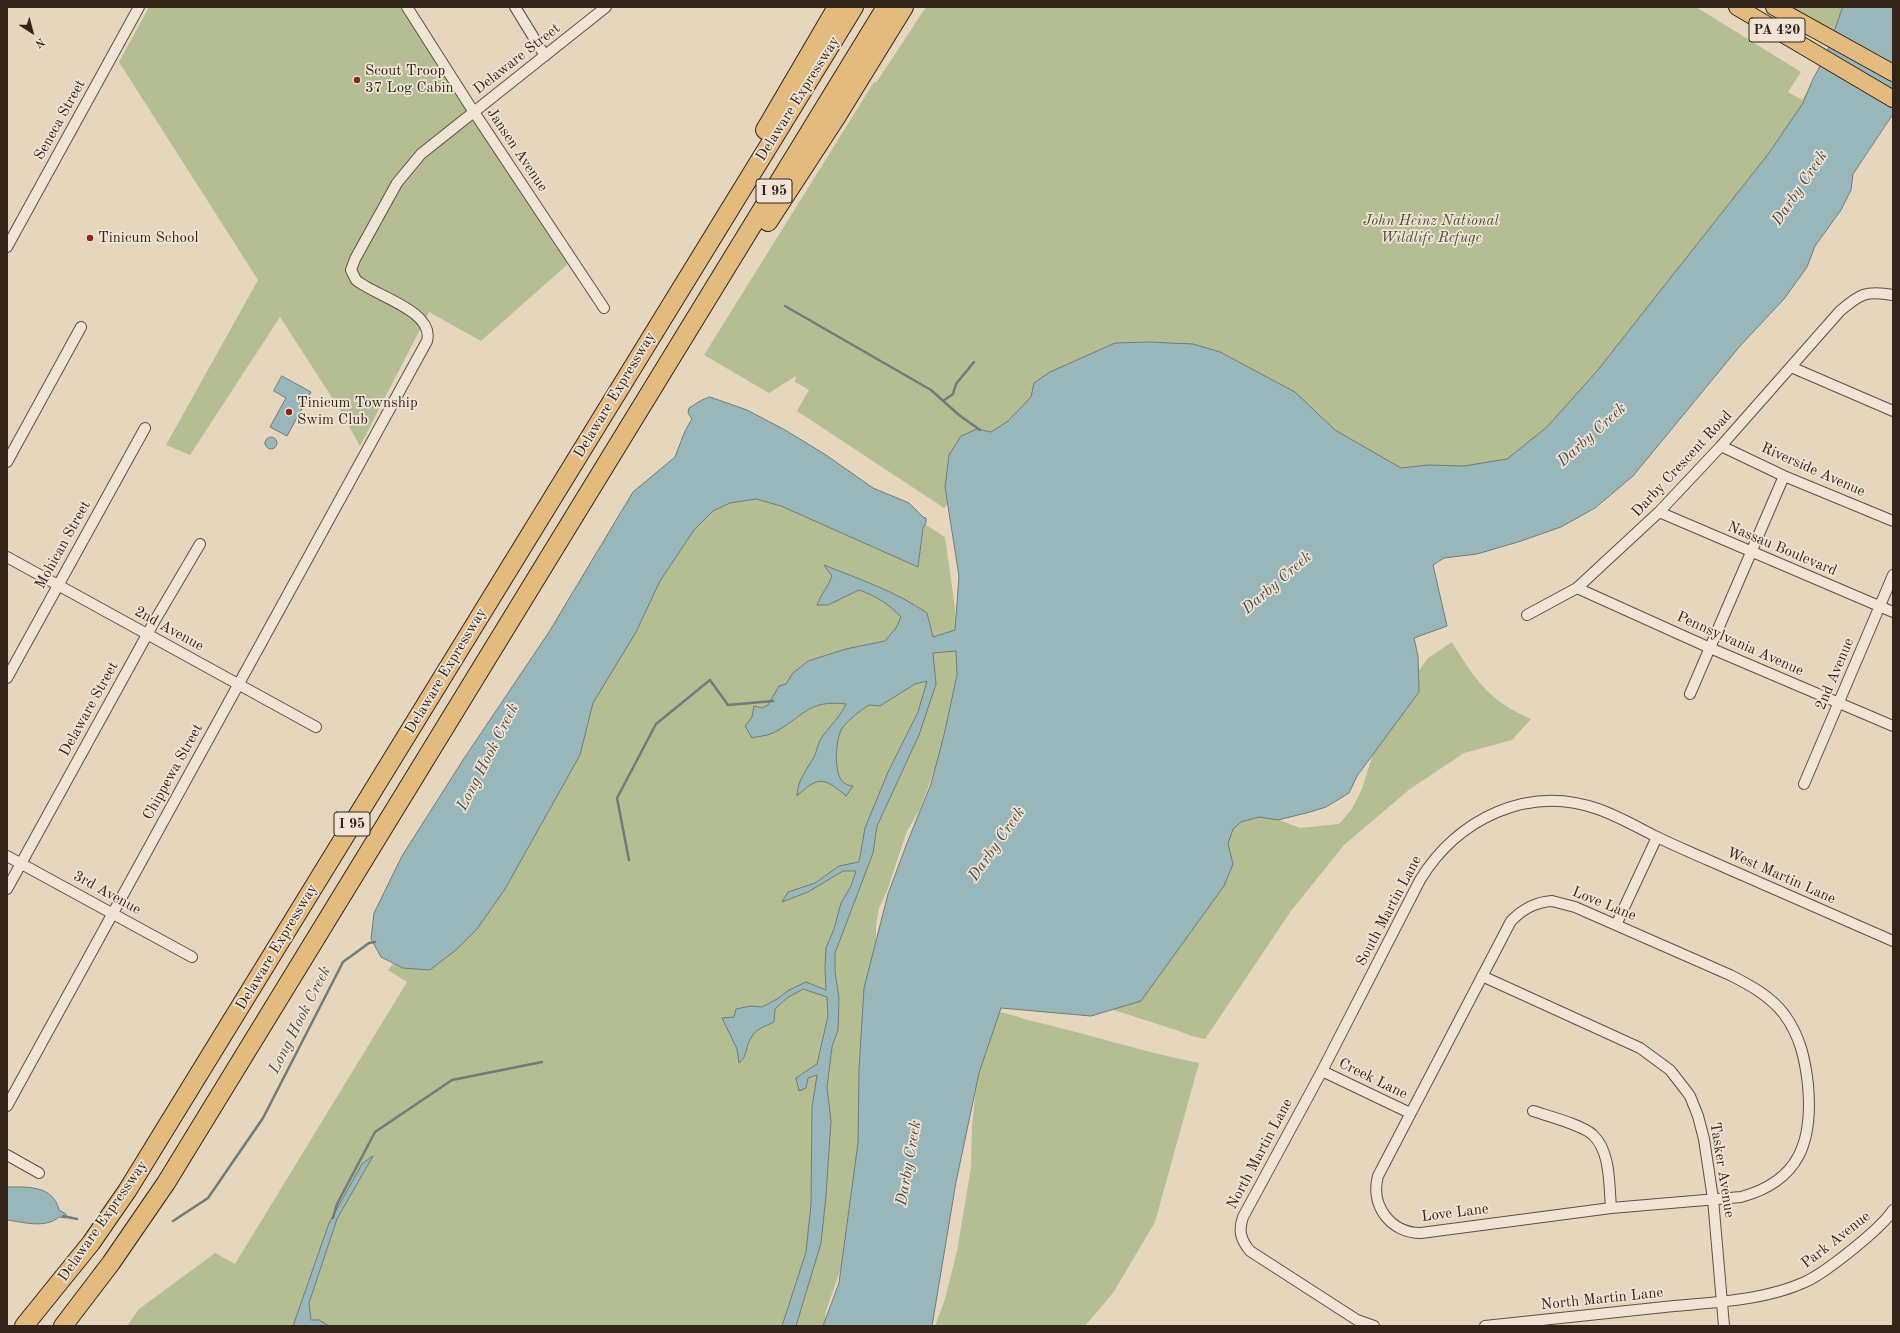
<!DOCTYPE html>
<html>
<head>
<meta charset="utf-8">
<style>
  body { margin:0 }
  #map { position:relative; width:1900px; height:1333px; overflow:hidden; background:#e6d6be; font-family:"Old Standard TT",serif }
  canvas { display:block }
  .frame { position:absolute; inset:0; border:8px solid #332419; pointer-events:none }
  .north { position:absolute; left:12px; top:12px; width:40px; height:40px; -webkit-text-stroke:3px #efe4d5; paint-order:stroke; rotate:144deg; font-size:11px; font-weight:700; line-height:16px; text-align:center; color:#332419 }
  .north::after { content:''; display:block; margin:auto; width:14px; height:18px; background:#332419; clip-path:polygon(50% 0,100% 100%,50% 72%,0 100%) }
</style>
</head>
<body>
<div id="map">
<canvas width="1900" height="1333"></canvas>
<div class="frame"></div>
<div class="north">N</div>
</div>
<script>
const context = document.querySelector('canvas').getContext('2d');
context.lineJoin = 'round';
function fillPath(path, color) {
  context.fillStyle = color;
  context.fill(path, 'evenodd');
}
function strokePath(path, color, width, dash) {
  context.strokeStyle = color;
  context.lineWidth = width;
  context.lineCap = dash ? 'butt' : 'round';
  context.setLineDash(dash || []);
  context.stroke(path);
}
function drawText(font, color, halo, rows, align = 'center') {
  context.font = font + ' "Old Standard TT",serif';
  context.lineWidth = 3.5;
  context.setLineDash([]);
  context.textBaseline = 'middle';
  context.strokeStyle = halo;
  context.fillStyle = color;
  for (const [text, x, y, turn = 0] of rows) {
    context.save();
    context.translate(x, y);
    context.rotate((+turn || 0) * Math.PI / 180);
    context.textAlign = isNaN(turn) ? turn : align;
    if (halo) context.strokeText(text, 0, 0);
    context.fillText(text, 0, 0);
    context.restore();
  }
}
const green = new Path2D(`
  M149,7H400L568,264L481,341L429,312L360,446L340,410L280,317L190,455L166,445L258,280L119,62Z
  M926,7H1696L1801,72L1788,92L1802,100L1819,71L1806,110L1585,393L1497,472L949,502L944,508L797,411L809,390L795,382L796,376L769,393L704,355L874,82L876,83Z
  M1775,7H1849L1837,42Z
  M808,449L945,537L955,608L958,663L956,680L946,739L920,809L907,831L887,891L879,908L876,925V946L886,970L842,1265L826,1311L824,1326H127L139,1309L215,1253L235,1264L407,982L388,970L428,920L692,518Z
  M1452,642C1475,680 1489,701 1531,719L1512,740L1464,753L1410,789L1344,845L1291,911L1205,1039L1192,1036L1176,1030L995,972L1238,804L1300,828L1339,824L1352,809L1362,789L1372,757L1394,705L1428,658Z
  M990,1011C1007,1012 1017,1017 1032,1021C1088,1034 1143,1052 1199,1063L1155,1222L1113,1293L1085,1326H935L945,1299L957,1251L971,1167L972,1128L976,1085Z`);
const water = new Path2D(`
  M1843,7H1893V114L1853,174L1851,190L1841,210L1815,246L1807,267L1784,299L1740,346L1633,476L1595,508L1561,527L1518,542L1477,554L1444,558L1433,565L1447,626L1414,638L1418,656L1419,692L1357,776L1349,793L1326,807L1310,812L1278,820L1259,817L1241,822L1233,829L1228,844L1233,864L1224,886L1141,1001L1091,1016L1001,1008L979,1073L956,1182L932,1326H823L839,1283L858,1143L859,1069L864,988L888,894L907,843L931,784L944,735L957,675L956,651L933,653L936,684L919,735L877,826L873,853L835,953V972L839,998L838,1030L832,1047L827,1087L831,1121L826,1196L821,1243L796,1326H782L806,1252L811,1204L812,1107L817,1075L808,1078L806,1088L799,1091L796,1078L817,1064L828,1016L827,997L803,989L787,998L775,1009L774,1022C766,1026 755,1029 751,1038C745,1047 748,1056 739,1063L737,1049L722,1018L734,1017L736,1009L751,1006L762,1007L777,999L789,990L806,982L826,990L825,967L826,948L834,929L841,903L851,886L856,871H843L808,892L782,902L788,892L815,883L839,866L859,862L865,828L888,772L918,712L927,681L915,684L880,706L869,705C860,711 850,718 843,727C835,737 833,775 844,783C847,785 851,786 853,786L846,796C824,777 818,776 797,796C797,781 807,769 814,757C817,751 818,742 822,737C830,726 840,717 846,704C807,699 803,718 773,733C767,736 759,736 752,738L745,726L752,717L754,706L762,708L768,705L779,686L786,684L793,673L808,661L846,649L885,641L896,628L901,617C889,604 876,596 859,590L828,605H817C821,594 828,587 832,576L824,565C859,579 897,592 927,613L933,637L955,630L959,576L945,487L949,455L961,436L977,429L991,432L1008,421L1031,397L1034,383L1050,372L1115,343L1149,342L1193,344L1220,352L1295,392L1335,430L1401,468L1428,465L1464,466L1507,459L1547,427L1597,371L1769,153L1803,103L1813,79L1826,55Z
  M282,376L311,392L287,436L270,427L286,398L274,391Z
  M710,397L747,410L785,430L826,455L873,488L909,503L923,517L926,518V523L923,528L918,567L781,506L756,499L730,503L713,511L694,530L660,581L636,632L593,703L580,755L505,889L477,929L457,949L430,970L403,968L381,957L371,939L374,913L402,856L463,760L549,632L633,492L675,457L685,431L692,419L688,413L689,408L700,401Z
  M265 443a6 6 0 1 1 12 0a6 6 0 1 1-12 0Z
  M373,1156L337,1219L309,1303L311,1320H319L329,1326H293L329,1223L362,1164Z
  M7,1187C28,1187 53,1185 59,1210L66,1214V1218L59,1217C45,1229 23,1222 7,1220Z`);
const stream = new Path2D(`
  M785,306L931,390L959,415L980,430
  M943,401L953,394L956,384L974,362
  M629,860L617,798L656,724L710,680L728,705L773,701
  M63,1216L77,1219
  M333,1218L337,1204L375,1132L452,1080L542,1062
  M173,1221L208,1198L263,1118L343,962L369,943L375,942`);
const minor = new Path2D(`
  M407,7L468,103L604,308
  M515,7L545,56
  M7,247L139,7
  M1791,367L1893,411
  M1721,446L1784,476L1893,521
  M7,462L81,327
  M1659,512L1893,612
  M7,557L316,727
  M1577,588L1710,648L1893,726
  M1527,615L1577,588L1659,512L1721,446L1840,311C1860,294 1866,290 1893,295
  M7,678L145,428
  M1690,694L1784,476
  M1804,784L1893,575
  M7,856L192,957
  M7,889L154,622L200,544
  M1552,901L1575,907L1730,975C1750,985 1770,996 1784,1014C1800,1036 1805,1058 1808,1085C1813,1141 1800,1181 1741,1197L1611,1208L1421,1233C1390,1233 1370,1205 1378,1176L1511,921C1523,909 1535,902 1552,901Z
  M1616,925L1657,837
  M1482,976L1640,1048L1670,1070L1684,1088L1690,1096L1698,1116L1704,1139L1713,1199L1724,1326
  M1322,1071L1410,1113
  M7,1106L427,341C435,311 375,296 356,280L351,270L355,259L397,183L421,154L606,7
  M1533,1111C1548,1116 1583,1125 1593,1135C1611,1152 1609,1186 1611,1208
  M7,1155L39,1173
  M1374,1326L1357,1320L1250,1251C1241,1240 1238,1231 1243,1217L1322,1071L1420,880C1457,819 1528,784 1598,809C1618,816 1637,827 1655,836C1673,845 1690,852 1708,860C1770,887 1831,914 1893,941
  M1485,1326C1548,1319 1611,1313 1674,1306C1716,1302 1766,1300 1805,1282C1825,1273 1881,1229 1893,1210`);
const primary = new Path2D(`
  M1737,7L1893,99
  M1774,7L1893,73`);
const motorway = new Path2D(`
  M765,130L837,7
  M768,222L837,116L904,7
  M24,1326L91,1243L127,1191L854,7
  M63,1326L111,1263L166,1183L886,7`);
const markers = [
  [357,80,4,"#8f2418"],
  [90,238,4,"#8f2418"],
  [289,412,4,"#8f2418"]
];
const shields = [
  [1777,30,56],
  [774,191,36],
  [352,824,36]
];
const shieldNames = [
  ["PA 420",1777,30],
  ["I 95",774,191],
  ["I 95",352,824]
];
const streetNames = [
  ["Delaware Street",517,59,-38],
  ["Delaware Expressway",798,99,-58],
  ["Seneca Street",60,120,-61],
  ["Jansen Avenue",517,150,56],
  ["Delaware Expressway",615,395,-59],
  ["Darby Crescent Road",1682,464,-47],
  ["Riverside Avenue",1813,470,24],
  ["Mohican Street",63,545,-61],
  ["Nassau Boulevard",1782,549,23],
  ["2nd Avenue",169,629,29],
  ["Pennsylvania Avenue",1740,644,24],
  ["Delaware Expressway",446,671,-59],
  ["2nd Avenue",1835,674,-67],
  ["Delaware Street",89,709,-61],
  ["Chippewa Street",173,772,-61],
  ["West Martin Lane",1781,876,24],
  ["3rd Avenue",107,893,29],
  ["Love Lane",1604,904,22],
  ["South Martin Lane",1389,911,-62],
  ["Delaware Expressway",277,947,-59],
  ["Creek Lane",1373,1079,26],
  ["North Martin Lane",1260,1154,-62],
  ["Tasker Avenue",1722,1170,81],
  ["Love Lane",1455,1213,-7],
  ["Delaware Expressway",103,1221,-55],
  ["Park Avenue",1836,1240,-38],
  ["North Martin Lane",1602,1299,-6]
];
const poiNames = [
  ["Scout Troop",365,71],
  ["37 Log Cabin",365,88],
  ["Tinicum School",98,238],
  ["Tinicum Township",297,403],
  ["Swim Club",297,420]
];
const parkNames = [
  ["John Heinz National",1431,221],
  ["Wildlife Refuge",1431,238]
];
const waterNames = [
  ["Darby Creek",1800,188,-56],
  ["Darby Creek",1592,435,-42],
  ["Darby Creek",1277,583,-41],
  ["Long Hook Creek",488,757,-63],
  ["Darby Creek",997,844,-55],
  ["Long Hook Creek",300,1020,-63],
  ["Darby Creek",909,1163,-80]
];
fillPath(green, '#b4be92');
fillPath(water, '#99b7ba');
strokePath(water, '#707c7a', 1);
strokePath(stream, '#707c7a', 2.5);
strokePath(minor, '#605042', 12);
strokePath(primary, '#332419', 18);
strokePath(motorway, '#332419', 20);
strokePath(minor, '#efe4d5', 10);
strokePath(primary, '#e3bb7f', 16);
strokePath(motorway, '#e3bb7f', 18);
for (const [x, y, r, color] of markers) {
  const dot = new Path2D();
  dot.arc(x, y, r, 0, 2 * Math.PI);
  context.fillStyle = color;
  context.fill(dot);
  strokePath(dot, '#efe4d5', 1.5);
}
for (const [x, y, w] of shields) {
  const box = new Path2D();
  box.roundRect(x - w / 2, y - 12, w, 24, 3);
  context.fillStyle = '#efe4d5';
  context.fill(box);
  strokePath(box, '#332419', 1);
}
drawText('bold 14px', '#332419', null, shieldNames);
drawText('15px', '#332419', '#efe4d5', streetNames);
drawText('15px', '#332419', '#efe4d5', poiNames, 'left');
drawText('italic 15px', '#534a37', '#efe4d5', parkNames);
drawText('italic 16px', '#4c4941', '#efe4d5', waterNames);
</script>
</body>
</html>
